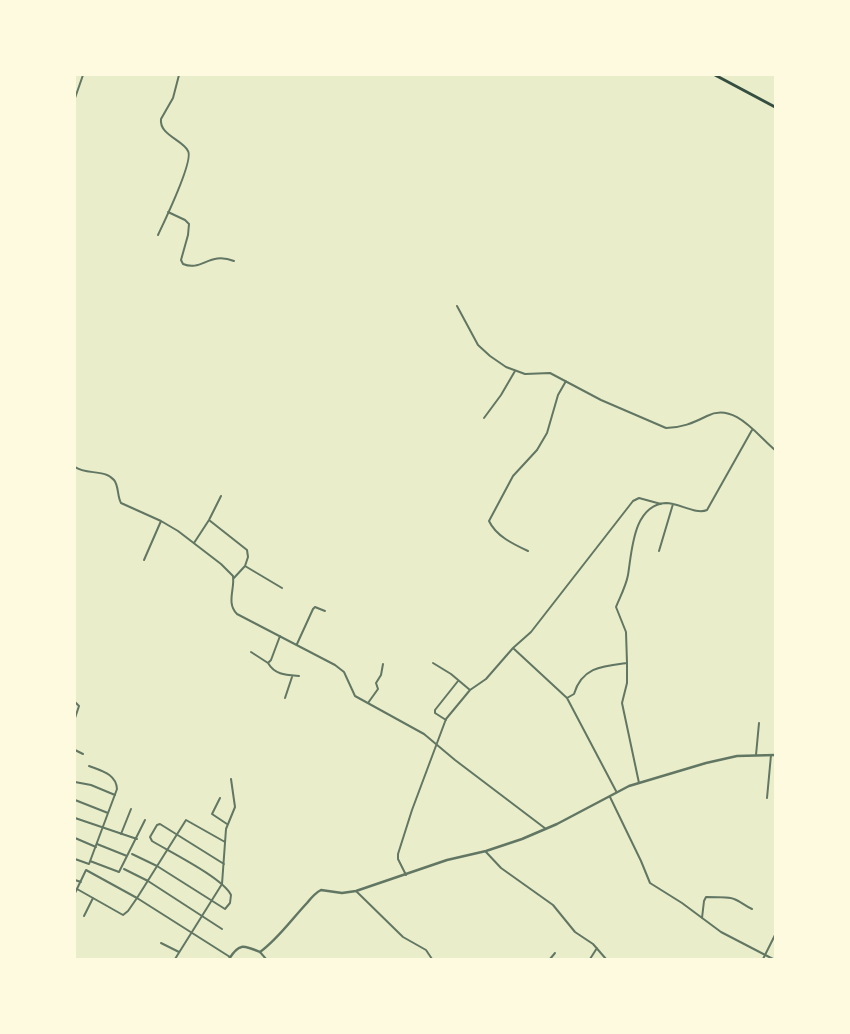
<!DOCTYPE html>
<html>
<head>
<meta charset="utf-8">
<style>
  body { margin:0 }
  #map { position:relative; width:850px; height:1034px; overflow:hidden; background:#e9edc9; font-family:Overpass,sans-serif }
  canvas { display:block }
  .frame { position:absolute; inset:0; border:76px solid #fefae0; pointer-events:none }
</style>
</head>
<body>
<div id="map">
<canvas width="850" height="1034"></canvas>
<div class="frame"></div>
</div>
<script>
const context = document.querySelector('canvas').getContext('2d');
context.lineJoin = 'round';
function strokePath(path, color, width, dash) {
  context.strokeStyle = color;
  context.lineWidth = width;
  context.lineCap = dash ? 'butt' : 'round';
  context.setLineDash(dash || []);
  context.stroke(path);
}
const minor = new Path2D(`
  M75,98L83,75
  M168,212L185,220L189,224L188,235L181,260L183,264C202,272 209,251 234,261
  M158,235C164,222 194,161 188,151C183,140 159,135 161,119L173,98L179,75
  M457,306L478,345L490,356L506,367L525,374L550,373L601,400L666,428C681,428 693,423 707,416C734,402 756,434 775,450
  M484,418L501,395L515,371
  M75,467C86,475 105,469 114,480C119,486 117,496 121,503L161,521L178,531L221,564L233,576C235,589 226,603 237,614L335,665L344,672L355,696L424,734L455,760L546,829
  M209,520L247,550L248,557L245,566
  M194,543L209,520L221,496
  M528,551C513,544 496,536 489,521L513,476L537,450L547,433L558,395L566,381
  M659,551L673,504
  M144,560L161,521
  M233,579L245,566L282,588
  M297,644L313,609L315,607L325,611
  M513,648L531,632L633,501L639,498L661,504
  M251,652L268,663L271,660L280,636
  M268,663C275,675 286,675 299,676
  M627,663L626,632L616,607C620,597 626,586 628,575C632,551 633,505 666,503C679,503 696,515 707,510L752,430
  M470,690L486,679L513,648L567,698L574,694C582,667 603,666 627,663V683L622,703L639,783
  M285,698L292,677
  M567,698L616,791
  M75,702L79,706L75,718
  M368,703L378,689L376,683L381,675L383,664
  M446,720L435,713V710L458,681
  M75,750L83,754
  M756,755L759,723
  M75,782L91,785L115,795
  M610,797L641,861L650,883L682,903L721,932L773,959
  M220,798L212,814L227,824
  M767,798L771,755
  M75,800L108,813
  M75,818L137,839
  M121,834L131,809
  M75,838L96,847
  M97,844L127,856
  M486,852L501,868L553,905L575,932L593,944L606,959
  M132,854L157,866L225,909L230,903L231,895C223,878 170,852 152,841L150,837L157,825L160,824L224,864
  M75,859L89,864L117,789C116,774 102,771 89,766
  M90,861L119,872L145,820
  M124,869L148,881L222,929
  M406,875L398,859V854L412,810L446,719L470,690L451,674L433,663
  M75,880L81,882
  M77,889L123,915L128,911L137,898L186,820L225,842
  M356,891L403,937L426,950L432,959
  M75,893L86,870L137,898L230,957
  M84,916L93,898
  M702,918L704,901L706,897C711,897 731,897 734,899C740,901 745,906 752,909
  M161,943L179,952
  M260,952L266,959
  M175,959L222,884L226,829L235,807L231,779
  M550,959L555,953
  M590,959L597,948
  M763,959L775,935`);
const tertiary = new Path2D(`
  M229,959C239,943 243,945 260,952C278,939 291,920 307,903C311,898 315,893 321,890L342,893L356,891L447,860L486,851L522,839L557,824L629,786L706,763L737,756L775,755`);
const secondary = new Path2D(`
  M715,75L775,107`);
strokePath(minor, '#617663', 2);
strokePath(tertiary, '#617663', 2.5);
strokePath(secondary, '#344e41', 3);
</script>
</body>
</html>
